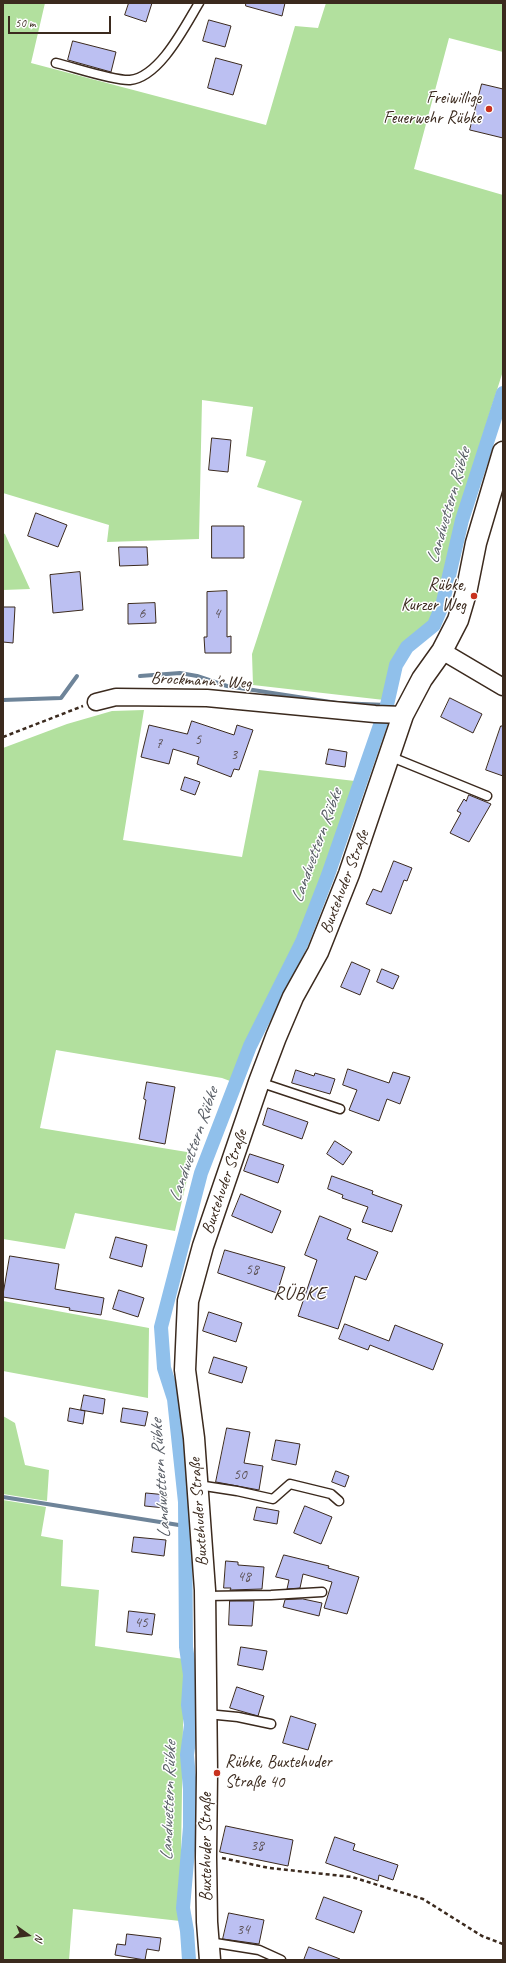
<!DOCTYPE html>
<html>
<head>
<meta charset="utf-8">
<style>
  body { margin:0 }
  #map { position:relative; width:506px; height:1963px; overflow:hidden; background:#fff; font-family:Caveat,sans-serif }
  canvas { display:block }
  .frame { position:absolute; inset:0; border:4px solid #3b2a1e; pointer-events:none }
  .north { position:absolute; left:8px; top:1915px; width:40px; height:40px; -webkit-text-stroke:3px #fff; paint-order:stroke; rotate:104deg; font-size:11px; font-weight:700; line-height:16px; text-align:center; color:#3b2a1e }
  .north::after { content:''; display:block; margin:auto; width:14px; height:18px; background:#3b2a1e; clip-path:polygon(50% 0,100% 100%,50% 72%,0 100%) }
  .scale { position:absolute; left:8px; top:16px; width:103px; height:18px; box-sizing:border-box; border:2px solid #3b2a1e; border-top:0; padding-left:5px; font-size:12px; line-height:14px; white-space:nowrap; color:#3b2a1e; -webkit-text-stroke:3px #fff; paint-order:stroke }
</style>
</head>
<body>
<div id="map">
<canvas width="506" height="1963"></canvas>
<div class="frame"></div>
<div class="north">N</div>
<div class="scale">50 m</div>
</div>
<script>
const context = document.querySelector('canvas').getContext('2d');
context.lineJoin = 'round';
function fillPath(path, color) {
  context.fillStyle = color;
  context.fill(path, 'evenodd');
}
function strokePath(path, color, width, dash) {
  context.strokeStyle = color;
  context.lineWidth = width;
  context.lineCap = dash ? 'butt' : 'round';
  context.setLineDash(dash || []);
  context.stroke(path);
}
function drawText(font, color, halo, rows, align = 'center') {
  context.font = font + ' Caveat,sans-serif';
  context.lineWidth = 3;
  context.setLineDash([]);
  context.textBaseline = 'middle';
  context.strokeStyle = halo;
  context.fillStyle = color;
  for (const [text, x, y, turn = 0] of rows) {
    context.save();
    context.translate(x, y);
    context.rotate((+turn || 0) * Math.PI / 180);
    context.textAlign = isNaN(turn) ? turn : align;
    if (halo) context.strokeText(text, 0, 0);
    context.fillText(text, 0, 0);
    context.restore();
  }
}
const green = new Path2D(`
  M3,3H45L31,63L266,125L295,26L318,28L326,3H503V52L449,38L414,169L503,195V371L458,513L439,605L432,622L405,642L394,661L384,700L253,685L252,654L302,501L257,487L266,461L246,456L253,407L202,400L199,539L107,542L109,525L3,493Z
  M3,533L5,534L30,589L3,590Z
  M144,710L123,840L242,857L259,770L355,781L323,873L289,957L230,1081L222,1078L56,1050L40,1128L193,1153L175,1231L75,1213L65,1249L3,1239V748L67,724L112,711Z
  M3,1301L149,1328L148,1398L3,1371Z
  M3,1416L15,1423L25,1465L49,1470L47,1501L3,1494Z
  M3,1500L46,1507L41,1536L63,1540L61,1586L99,1590L95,1646L184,1659L180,1921L73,1909L69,1960H3Z`);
const stream = new Path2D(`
  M140,676L180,673L197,676L227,686L337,703L387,705
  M3,700L61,698L77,676
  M3,1497L185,1526`);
const canal = new Path2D(`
  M189,1960L187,1931L183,1908L190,1827V1789L187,1755L191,1725L188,1705L190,1675L186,1647L185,1502L174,1399L164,1368L161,1327L201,1173L250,1046L302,942L328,875L387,705L396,665L407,647L434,625L442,606L462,520L503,393`);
const building = new Path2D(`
  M129,3H152L146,22L125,15Z
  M246,3H285L282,16L246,6Z
  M209,20L231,26L225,47L203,41Z
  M73,41L116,52L111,72L68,60Z
  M216,58L242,65L233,95L208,88Z
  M482,84L503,89V138L470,130Z
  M212,438L231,440L228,472L209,470Z
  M36,513L67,525L58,547L28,536Z
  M212,526H244V558H212Z
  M119,547H147L148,565L120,566Z
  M80,572L83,610L53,613L50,575Z
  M227,591V637L231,636V653H205L204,637H207V592Z
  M155,603L156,623L128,624V604Z
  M3,607H15L13,643L3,642Z
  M450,698L482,714L473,733L441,717Z
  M192,721L234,735L237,725L253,730L239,770L234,769L231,777L197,764L199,757L173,749L169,764L141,757L149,725L187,734Z
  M501,726H503V776L486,770Z
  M329,749L347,752L345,767L326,764Z
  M185,777L200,782L195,795L181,790Z
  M469,795L491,804L469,842L450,833L461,813L457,811L464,799L466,801Z
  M394,861L412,868L407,881L404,880L391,914L366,904L373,889L381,892Z
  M352,962L370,970L360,995L341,987Z
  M382,969L399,976L393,989L377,982Z
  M348,1069L389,1083L393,1072L410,1077L400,1104L387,1099L379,1121L349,1110L357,1090L343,1085Z
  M296,1070L314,1076L315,1073L335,1079L330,1094L292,1083Z
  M147,1082L175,1087L165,1144L139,1139L146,1100L144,1099Z
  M268,1108L308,1122L302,1139L263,1125Z
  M335,1141L352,1152L343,1165L327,1154Z
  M250,1154L284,1165L278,1183L244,1171Z
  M332,1176L373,1191L372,1194L402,1205L392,1232L362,1222L368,1207L342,1198L343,1195L328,1189Z
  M241,1194L281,1211L272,1233L232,1216Z
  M320,1216L351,1229L347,1239L378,1252L366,1280L355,1276L338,1329L298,1316L317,1260L305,1255Z
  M116,1237L147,1245L142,1267L110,1258Z
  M225,1250L285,1267L277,1293L218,1273Z
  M10,1256L59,1264L55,1289L104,1298L101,1315L69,1310L70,1308L3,1297Z
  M119,1290L144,1298L138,1317L113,1309Z
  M209,1312L242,1323L236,1342L203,1331Z
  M345,1324L389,1341L395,1325L443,1344L433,1370L370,1345L368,1350L339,1339Z
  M214,1357L247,1367L242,1383L209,1373Z
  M84,1395L105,1399L103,1414L81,1410Z
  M70,1408L85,1411L83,1424L68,1421Z
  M123,1408L148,1412L145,1426L121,1422Z
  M227,1428L250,1432L244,1463L263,1466L259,1490L216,1482Z
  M276,1440L300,1444L296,1465L272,1460Z
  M336,1471L349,1476L345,1487L332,1482Z
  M146,1493L167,1495L165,1508L145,1506Z
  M305,1506L332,1517L321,1544L294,1533Z
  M257,1507L279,1511L277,1524L254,1520Z
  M134,1537L166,1540L164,1556L132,1552Z
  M284,1555L329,1566L328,1568L359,1577L347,1614L324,1608L332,1582L303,1574L300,1588L287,1589L289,1580L276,1577Z
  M226,1561L238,1562V1565L264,1567L262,1589L230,1590L231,1588H224Z
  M303,1599L322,1603L319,1616L283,1607L285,1600Z
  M230,1601H254L252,1626L229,1625Z
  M129,1611L155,1614L152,1635L127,1632Z
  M241,1647L267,1651L263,1670L238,1665Z
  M237,1687L264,1696L258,1716L230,1708Z
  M291,1716L316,1724L308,1750L283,1743Z
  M226,1826L293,1840L288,1866L220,1852Z
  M335,1837L355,1844L353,1850L398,1865L393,1880L379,1875L378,1881L326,1863Z
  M324,1897L362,1911L354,1933L316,1919Z
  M229,1913L264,1920L259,1944L223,1939Z
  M127,1934L161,1938L159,1951L147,1949L145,1960L115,1955L117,1944L125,1945Z
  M309,1947L340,1959L339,1960H304Z`);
const path = new Path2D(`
  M3,737L83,706
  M222,1858L269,1868L352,1877L423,1899L482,1936L503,1944`);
const service = new Path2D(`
  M56,63C73,67 114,81 130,80C160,77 185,26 199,3
  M389,756L487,796
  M259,1082L340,1109
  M198,1485L237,1491L273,1499L290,1484L331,1494L339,1501
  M205,1596L271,1595L322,1592
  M207,1714L238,1717L271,1724
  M209,1942L259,1950L281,1960`);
const minor = new Path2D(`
  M442,651L503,687
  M96,702L116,697L207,698L375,714L403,715`);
const tertiary = new Path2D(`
  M210,1960L207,1922L206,1857L207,1773L205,1590L194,1438L185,1370L188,1301L203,1246L259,1082L276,1037L293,997L318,952L349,874L403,715L422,679L442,651L458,620L466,593L476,543L503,452`);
const markers = [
  [489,109,4,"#c8321e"],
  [474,596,4,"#c8321e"],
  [217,1773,4,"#c8321e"]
];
const numberNames = [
  ["6",142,614],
  ["4",217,614],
  ["5",198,740],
  ["7",159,744],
  ["3",234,755],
  ["58",252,1270],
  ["50",240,1475],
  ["48",244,1577],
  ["45",141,1623],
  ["38",257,1846],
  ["34",243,1930]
];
const poiNames = [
  ["Freiwillige",481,99],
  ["Feuerwehr Rübke",481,119],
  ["Rübke,",466,586],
  ["Kurzer Weg",466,606],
  ["Rübke, Buxtehuder",225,1763,"left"],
  ["Straße 40",225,1783,"left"]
];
const streetNames = [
  ["Brockmann's Weg",201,681,3],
  ["Buxtehuder Straße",345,882,-69],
  ["Buxtehuder Straße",225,1182,-71],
  ["Buxtehuder Straße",199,1512,-94],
  ["Buxtehuder Straße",207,1847,-90]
];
const waterNames = [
  ["Landwettern Rübke",449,506,-74],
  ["Landwettern Rübke",317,846,-70],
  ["Landwettern Rübke",194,1145,-71],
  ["Landwettern Rübke",161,1479,-94],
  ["Landwettern Rübke",169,1801,-88]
];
const quarterNames = [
  ["RÜBKE",300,1294]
];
fillPath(green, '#b2e09e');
strokePath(stream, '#6e8499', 4);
strokePath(canal, '#90c0eb', 14);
fillPath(building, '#bcc0f2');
strokePath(building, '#3b2a1e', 1);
strokePath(service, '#3b2a1e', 11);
strokePath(minor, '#3b2a1e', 19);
strokePath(tertiary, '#3b2a1e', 23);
strokePath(path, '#3b2a1e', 2.5, [4, 3]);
strokePath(service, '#fff', 8);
strokePath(minor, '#fff', 16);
strokePath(tertiary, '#fff', 20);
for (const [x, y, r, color] of markers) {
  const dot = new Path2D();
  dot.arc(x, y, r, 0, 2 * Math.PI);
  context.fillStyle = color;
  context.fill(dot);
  strokePath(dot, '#fff', 1.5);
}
drawText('15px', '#5b5053', null, numberNames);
drawText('17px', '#3b2a1e', '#fff', poiNames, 'right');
drawText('17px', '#3b2a1e', '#fff', streetNames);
drawText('italic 18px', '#595e66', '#fff', waterNames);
context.letterSpacing = '1px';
drawText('19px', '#3b2a1e', '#fff', quarterNames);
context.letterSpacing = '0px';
</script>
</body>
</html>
